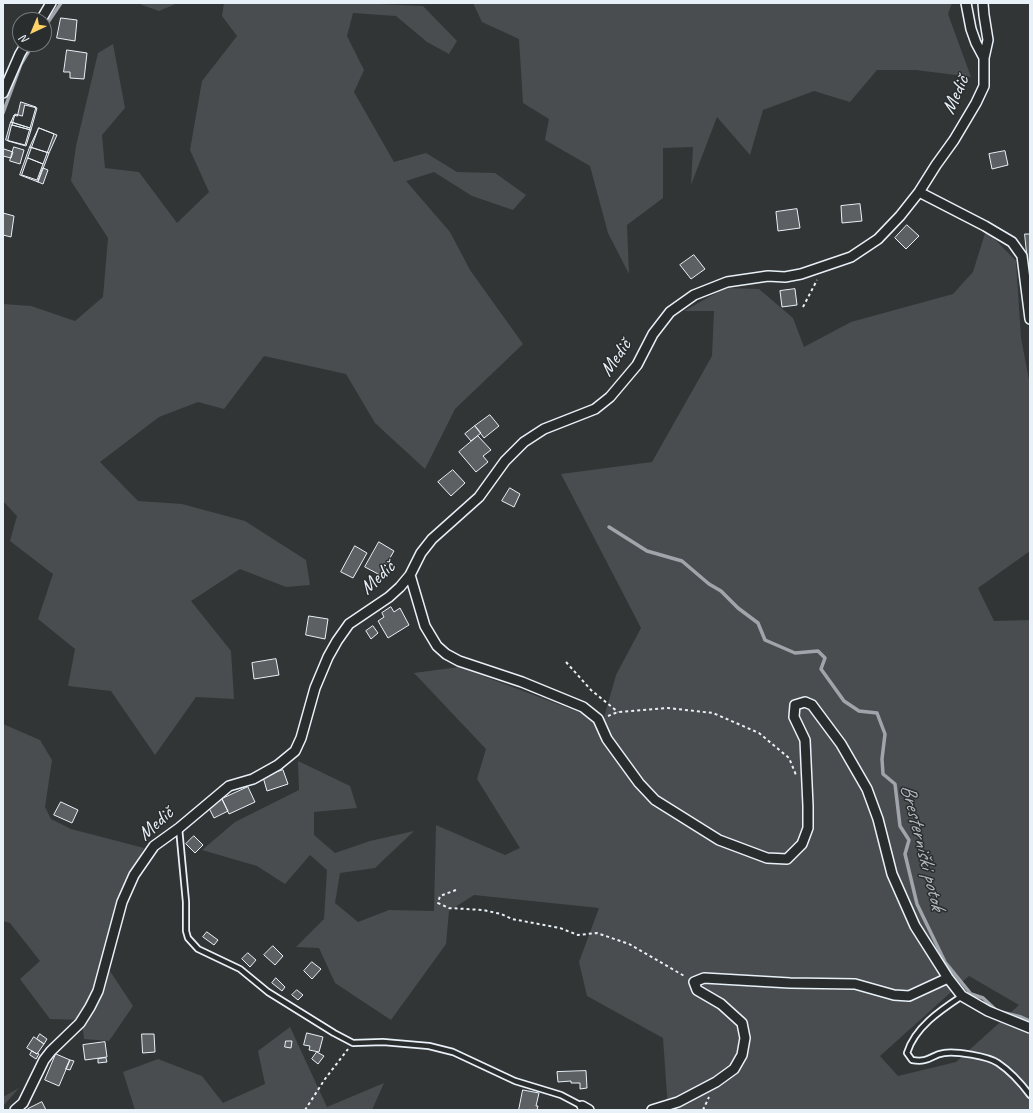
<!DOCTYPE html>
<html>
<head>
<meta charset="utf-8">
<style>
  body { margin:0 }
  #map { position:relative; width:1033px; height:1113px; overflow:hidden; background:#323536; font-family:Caveat,sans-serif }
  canvas { display:block }
  .frame { position:absolute; inset:0; border:4px solid #e8f1f8; pointer-events:none }
  .north { position:absolute; left:12px; top:12px; width:40px; height:40px; box-sizing:border-box; background:#2a2d2e; border:1px solid #767b7f; border-radius:50%; rotate:224deg; font-size:11px; font-weight:700; line-height:16px; text-align:center; color:#e8f1f8 }
  .north::after { content:''; display:block; margin:auto; width:14px; height:18px; background:#ffd166; clip-path:polygon(50% 0,100% 100%,50% 72%,0 100%) }
</style>
</head>
<body>
<div id="map">
<canvas width="1033" height="1113"></canvas>
<div class="frame"></div>
<div class="north">N</div>
</div>
<script>
const context = document.querySelector('canvas').getContext('2d');
context.lineJoin = 'round';
function fillPath(path, color) {
  context.fillStyle = color;
  context.fill(path, 'evenodd');
}
function strokePath(path, color, width, dash) {
  context.strokeStyle = color;
  context.lineWidth = width;
  context.lineCap = dash ? 'butt' : 'round';
  context.setLineDash(dash || []);
  context.stroke(path);
}
function drawText(font, color, halo, rows, align = 'center') {
  context.font = font + ' Caveat,sans-serif';
  context.lineWidth = 3;
  context.setLineDash([]);
  context.textBaseline = 'middle';
  context.strokeStyle = halo;
  context.fillStyle = color;
  for (const [text, x, y, turn = 0] of rows) {
    context.save();
    context.translate(x, y);
    context.rotate((+turn || 0) * Math.PI / 180);
    context.textAlign = isNaN(turn) ? turn : align;
    if (halo) context.strokeText(text, 0, 0);
    context.fillText(text, 0, 0);
    context.restore();
  }
}
const green = new Path2D(`
  M140,3H178L159,11L142,5Z
  M224,3H356L423,6L457,41L449,54L427,42L396,16L353,13L347,36L364,70L354,92L394,162L426,153L457,172L495,173L526,195L513,210L472,196L434,172L406,181L450,232L470,270L523,344L455,409L425,469L375,423L346,374L264,356L224,409L198,402L159,417L100,462L138,501L182,504L245,521L306,560L310,585L286,587L240,569L191,601L231,651L234,699L196,697L155,755L111,691L68,686L75,649L38,619L53,574L10,541L17,516L3,501V304L31,306L75,321L103,297L108,238L71,181L76,146L98,53L113,44L125,108L102,135L105,168L139,172L177,223L209,192L190,150L202,81L237,36L222,16Z
  M473,3H952L948,14L971,77L916,70H877L850,102L814,91L763,110L750,155L717,117L691,185L693,147L663,148V198L627,225L629,274L608,233L590,166L545,140L549,119L523,103L519,39L482,22Z
  M986,230L1016,261L1021,338L1030,385V551L978,588L994,621L1030,620V1110H666L668,1109L663,1038L587,996L579,962L599,908L474,895L449,911L446,944L391,1020L335,983L319,948L296,947L324,919L327,870L310,855L285,884L257,866L202,850L235,822L299,790L298,761L350,786L357,808L314,812V835L335,853L370,841L414,831L375,868L340,873L335,903L358,922L389,910L434,911L436,825L505,855L520,848L477,779L486,749L414,673L459,667L603,721L616,675L641,628L561,474L652,462L712,356L714,311H684L725,288L759,289L793,318L804,347L851,322L953,294L973,272ZM969,976L1019,1005L956,1062L898,1076L880,1056Z
  M3,724L40,740L52,760L45,807L51,819L71,829L144,848L114,908L108,968L133,1006L109,1041L84,1039L82,1020L50,1019L20,979L40,961L10,923L3,921Z
  M290,1027L327,1107L384,1083L372,1110H135L123,1072L158,1059L202,1076L223,1103L265,1084L258,1051Z
  M19,1088L3,1106V1097Z`);
const stream = new Path2D(`
  M44,28L61,3
  M3,113L21,64L33,44
  M609,527L647,551L682,561L709,584L721,591L738,608L758,623L765,640L795,653L818,651L825,658L821,669L844,701L859,711L877,713L885,734L882,759L883,774L895,784L900,826L909,840L905,854L917,904L945,962L971,994L983,998L997,1011L1021,1017L1030,1021`);
const building = new Path2D(`
  M61,18L77,20L75,41L57,38Z
  M67,50L87,53L84,79L70,78V72H64Z
  M21,102L36,107L30,128L11,122L14,115L17,116Z
  M25,105L37,108L31,130L12,125L15,114L22,116Z
  M11,122L30,128L25,145L6,140Z
  M12,125L31,130L26,146L8,141Z
  M39,128L57,135L49,153L30,147Z
  M39,128L54,134L43,164L28,158Z
  M14,147L24,150L20,164L10,161Z
  M30,147L49,153L38,182L20,175Z
  M4,149L13,152L11,158L3,156Z
  M1005,151L1008,165L992,169L989,154Z
  M28,158L43,164L37,180L22,175Z
  M43,168L48,170L43,184L38,182Z
  M860,204L862,221L842,223L841,206Z
  M797,209L800,228L778,231L776,212Z
  M3,213L14,216L11,237L3,235Z
  M907,225L919,236L906,249L895,238Z
  M1025,234H1030V264H1028Z
  M694,255L705,269L691,279L680,265Z
  M795,289L797,305L782,307L780,291Z
  M490,415L499,426L484,438L475,426Z
  M475,426L481,433L471,441L465,434Z
  M478,436L491,450L483,456L488,462L476,472L459,452Z
  M453,470L465,483L451,496L438,482Z
  M510,488L520,494L514,507L502,501Z
  M379,542L394,551L380,575L365,567Z
  M355,546L367,553L353,578L341,572Z
  M391,607L394,612L400,608L409,625L388,638L378,621L384,617L382,613Z
  M309,616L328,619L325,639L306,635Z
  M373,626L378,633L371,639L366,631Z
  M276,659L279,675L254,679L252,663Z
  M283,770L288,784L267,791L263,777Z
  M248,787L255,802L229,814L222,799Z
  M222,799L228,811L214,818L208,806Z
  M61,802L78,810L72,823L54,815Z
  M194,836L203,845L195,853L186,844Z
  M207,932L218,940L214,945L203,937Z
  M273,946L283,956L275,965L264,955Z
  M248,953L256,960L250,967L242,959Z
  M312,962L321,969L312,979L304,971Z
  M276,978L285,987L282,991L272,983Z
  M297,990L303,995L298,1000L292,995Z
  M307,1033L323,1037L319,1052L309,1050L310,1046L304,1045Z
  M40,1034L47,1039L44,1044L37,1039Z
  M142,1034H154L155,1052L143,1053Z
  M34,1037L44,1044L37,1054L27,1048Z
  M286,1041H292L291,1048L285,1047Z
  M105,1042L107,1057L85,1060L83,1045Z
  M32,1051L37,1054V1053L39,1054L36,1059L30,1055Z
  M317,1052L324,1056L318,1064L312,1059Z
  M56,1054L70,1060L59,1086L45,1080Z
  M106,1058L107,1062L98,1063V1059Z
  M70,1060L74,1061L70,1070L66,1069Z
  M586,1071L587,1088L580,1089V1083H571V1081L558,1082L557,1072Z
  M523,1090L539,1093L536,1106H538L537,1110H519Z
  M42,1102L46,1110H29L28,1109Z`);
const path = new Path2D(`
  M803,307L817,280
  M566,662L591,690L618,712
  M608,716L618,712L668,708L713,713L759,733L789,758L796,775
  M456,890L440,896L438,903L449,908L483,910L501,914L512,919L560,928L578,935L597,933L629,944L686,977
  M305,1110L325,1079L348,1049
  M703,1110L709,1097`);
const lane = new Path2D(`
  M179,828L186,902V931L188,938L198,949L240,969L268,992L334,1033L353,1043L383,1042L429,1046L453,1052L515,1081L561,1095L582,1106
  M962,996C941,1010 915,1027 907,1053L912,1060C930,1063 930,1055 944,1053C955,1051 988,1056 998,1063C1010,1071 1021,1083 1030,1095`);
const street = new Path2D(`
  M983,3L984,15L988,40L984,58
  M41,20L51,3
  M3,93L20,54L26,44
  M919,192L985,226L1012,242L1022,256L1030,319
  M410,575L425,626L437,646L446,654L459,661L522,682L583,707L598,719L607,739L639,783L655,800L719,840L767,858L787,859L802,844L808,828V806L805,740L794,717L795,705L805,702L812,705L841,744L867,789L878,819L892,874L915,926L948,978L962,996L988,1011L1030,1028
  M582,1106L589,1110
  M15,1110L23,1103L44,1060L51,1051L80,1023L90,1007L98,991L122,902L134,875L154,846L179,828L229,786L253,779L278,765L295,751L301,738L315,688L328,657L337,641L349,624L389,597L400,587L410,575L421,553L432,539L479,497L505,461L524,442L544,429L595,409L610,397L637,365L653,334L670,312L694,295L727,282L768,276L785,277L801,274L851,257L878,239L900,216L919,192L936,165L954,140L976,103L984,86V58L976,43L971,29L966,3
  M652,1110L678,1102L716,1082L734,1069L742,1055L745,1038L742,1023L721,1004L697,990L694,982L704,978L790,983L855,984L894,995L909,996L948,978`);
const streetNames = [
  ["Medič",956,95,-66],
  ["Medič",616,358,-55],
  ["Medič",378,578,-43],
  ["Medič",156,824,-42]
];
const waterNames = [
  ["Bresterniški potok",922,847,76]
];
fillPath(green, '#494d4f');
strokePath(stream, '#9fa5aa', 3.5);
fillPath(building, '#5c6063');
strokePath(building, '#e8f1f8', 1);
strokePath(lane, '#e8f1f8', 8);
strokePath(street, '#e8f1f8', 12);
strokePath(path, '#e8f1f8', 2, [3, 3]);
strokePath(lane, '#2a2d2e', 4.5);
strokePath(street, '#2a2d2e', 9);
drawText('20px', '#e8f1f8', '#2a2d2e', streetNames);
drawText('italic 21px', '#b1b8be', '#2a2d2e', waterNames);
</script>
</body>
</html>
